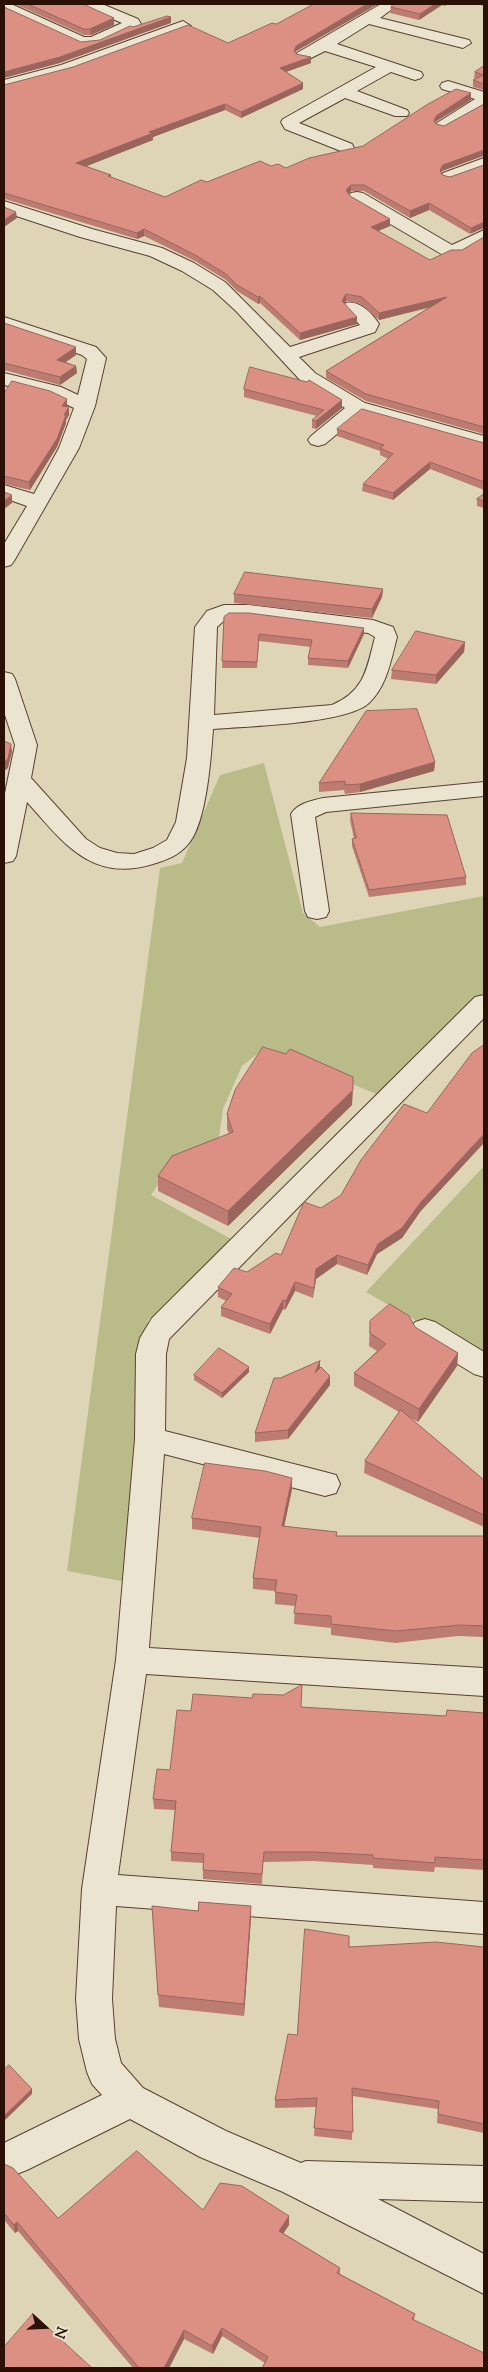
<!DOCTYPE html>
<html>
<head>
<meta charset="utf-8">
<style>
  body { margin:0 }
  #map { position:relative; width:488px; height:2372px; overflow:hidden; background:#ded5b7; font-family:"Sorts Mill Goudy",serif }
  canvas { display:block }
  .frame { position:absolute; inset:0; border:5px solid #2a1005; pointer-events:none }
  .north { position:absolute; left:20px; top:2302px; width:50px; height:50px; -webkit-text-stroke:4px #eae4d0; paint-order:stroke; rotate:110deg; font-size:14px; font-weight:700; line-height:20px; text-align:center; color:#2a1005 }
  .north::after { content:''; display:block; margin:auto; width:18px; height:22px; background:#2a1005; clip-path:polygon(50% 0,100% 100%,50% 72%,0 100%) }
</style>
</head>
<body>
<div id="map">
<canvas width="488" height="2372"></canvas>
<div class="frame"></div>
<div class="north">N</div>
</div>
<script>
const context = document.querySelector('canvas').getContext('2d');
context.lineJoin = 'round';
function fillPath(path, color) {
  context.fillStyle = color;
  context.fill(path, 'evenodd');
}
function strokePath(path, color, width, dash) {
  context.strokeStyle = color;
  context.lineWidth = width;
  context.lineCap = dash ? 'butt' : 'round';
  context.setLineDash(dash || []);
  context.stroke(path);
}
const green = new Path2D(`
  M264,763L303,913L320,927L484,896V1003L390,1100L266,1047L242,1066L223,1109L219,1137L201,1157L169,1168L151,1195L231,1239L148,1320L127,1582L67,1571L160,868L182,863L220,775Z
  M484,1166V1359L366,1292Z`);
const minor = new Path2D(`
  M4,4H11L84,37H91L122,23L85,7L83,4H102L138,19L141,24L138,27L99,44L82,47L4,12Z
  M381,4H399L380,18L469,40L471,43L463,48L369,24L337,44L421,72L423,75L421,78L415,80L391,72L357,91L407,110L409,113L407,116H395L345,98L299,123L352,144L354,148L352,152L346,153L285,129L281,122L283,119L376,67L325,51L309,59H297L295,56L297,53Z
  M183,21L191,26L188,29L73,71L4,90V80L61,65Z
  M448,81L484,92V108L443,131L437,129L435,126L437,123L475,99L442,89L440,86L442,83Z
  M484,158V169L449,182L443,181L441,177L443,173Z
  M357,192L363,193L452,245L484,230V242L461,255H443L351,201L348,197L351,193Z
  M4,201L92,229L162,248L194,263L225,282L290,347L360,325L343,307L346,303C359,300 372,313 379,324L375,332L299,357L315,373L365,403L484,436V448L361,414L325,444L318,446L311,444L308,440L311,436L345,408L301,381L236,311L213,290L182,271L150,256L80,237L4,212Z
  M4,317L96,347L106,358L95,406L79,448L14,561L11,565L4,567V544L27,506L4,498V485L34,494L59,448L74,408L47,395L4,385V373L61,387L78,395L87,359L82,355L4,328Z
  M224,605H249L373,620L393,627L397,637C391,660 387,686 369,703C346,724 248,726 213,729C211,758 207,812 193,837C184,853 170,859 153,864C91,883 63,842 27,802L16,856L13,861L4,863V798L15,745L4,712V672L12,674L15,679L37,745L31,778L86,839L100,848L117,853L134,854L153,848L167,840L176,822L187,758L195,627L207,611ZM228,617H249L368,633L375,637C367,668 365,691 332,705L214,715L217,627Z
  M484,782V796L326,812L315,817L329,911L326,917L317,919L308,917L305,911L291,814C298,803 311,801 323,798Z
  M484,995V1018L169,1339L166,1354L165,1431L325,1472L336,1475L340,1484L336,1493L325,1496L164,1454L149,1648L484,1668V1696L146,1674L118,1875L484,1902V1934L116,1906L112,1999L115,2039L121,2063L143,2088L226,2131L301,2163L306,2161L484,2166V2202L378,2199L484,2254V2294L283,2192L200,2157L130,2119L27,2170L14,2175L4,2171V2143L102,2095L92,2084L87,2072L79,2039L76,1999L82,1889L116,1660L135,1439L136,1354L140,1338L152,1318L475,997Z
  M425,1319L435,1322L484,1352V1377L474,1374L415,1338L410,1330L415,1322Z`);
const wall = new Path2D(`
  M15,4H83L114,25L91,35H84Z
  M394,4H449L445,6L442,5L419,20L390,13L391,7Z
  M476,4H484V6Z
  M228,43L295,52V53L311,63L286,72L303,83V89L241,118L225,110L153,137V140L86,166L111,175V177L165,197L207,182L271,166L286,168L363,146L471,100L435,122L436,124L444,126L484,104V157L483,156L442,171L441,173L442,175L450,177L484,165L470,234L429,210L410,218L364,191H351L349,194L350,196L390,219V226L378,231L430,260L462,250L484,237V434L366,401L326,378V371L428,308L379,320L361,304L346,301L344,304L357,324L300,340L260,303L258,304L237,291L226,280L195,261L144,236L137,239L5,199L4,200V85Z
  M484,66V90L473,87V80L476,79L474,78L475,72Z
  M4,323L76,355L66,362L76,366L77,373L60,385L4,370Z
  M244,389L342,400V408L316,429L312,428V420L317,416L244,397Z
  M4,394L69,407V415L66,420V423L57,447L30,490L4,484Z
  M337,429L484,443V490L430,469L393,500L362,491L363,484L388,459L380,455V451L337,436Z
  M484,494V508L477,506V499Z
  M383,589L382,597L372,618L234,603V594Z
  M224,617L364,634L348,668L308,665V658L311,647L259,641L257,668H222Z
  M465,642L464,652L436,684L391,679L392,670Z
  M435,762L434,771L360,792L345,794L344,790L319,792V783Z
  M351,813L466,877V885L369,897L352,846V839H354L350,820Z
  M352,1105L228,1226L158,1191V1176L229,1134L227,1129V1114Z
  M321,1208L420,1212L402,1238L377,1254L367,1275L337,1264L316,1279L313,1298L295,1291L285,1310L283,1309L270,1334L221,1316V1307L226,1301L218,1297V1287L247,1272L281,1255Z
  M370,1321L415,1327L458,1353L457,1366L418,1422L409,1417L484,1480V1527L364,1473L365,1461L399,1412L354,1386V1373L377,1351L369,1346Z
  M320,1361V1368L330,1376V1385L288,1439L255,1442V1433L280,1378Z
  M249,1367V1372L222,1398L194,1380V1375Z
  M292,1489L284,1526L337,1536H484V1637L458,1636L395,1643L331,1635V1628L294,1624L295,1606L275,1604V1591L253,1589V1578L260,1538L192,1529V1518Z
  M301,1707L446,1716L484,1713V1870L435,1867L434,1872L373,1868V1865L314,1861L263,1862L262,1884L203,1879V1863L171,1861V1852L175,1810L154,1809L153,1799L170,1770L191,1711Z
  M152,1906L198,1911L251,1918L244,2016L159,2007Z
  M349,1947H484V2133L437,2123L438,2109L353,2096L352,2140L314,2136L316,2107L275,2108V2100L297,2035Z
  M4,2164L58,2218L203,2210L289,2216V2225L283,2233L340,2268V2274L415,2314L414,2320L265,2363L222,2336L213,2354L184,2339L169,2368H133L18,2231L15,2233L4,2220Z`);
const shadedWall = new Path2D(`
  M367,4H378L295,52L293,57L294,51L296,46Z
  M435,4H442V5L419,20L420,14Z
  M171,17V23L60,63L4,78V72Z
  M114,18V25L91,35L90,29Z
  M311,57V63L280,74V68Z
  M303,83V89L241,118V112Z
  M471,93V100L435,122L433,127L434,121L436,116Z
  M225,104V110L153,137V140L77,170L76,163L149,132Z
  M484,150L483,156L442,171L439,176L440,170L443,165Z
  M351,185V191L346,197V190Z
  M429,203V210L410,218V211Z
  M16,212L17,218L4,227V220Z
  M390,219V226L371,234V227Z
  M484,222V228L470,234L471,228Z
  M144,229V236L137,239V233Z
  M346,294V301L342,308V301Z
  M260,296V303L258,304V297Z
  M447,297L446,303L379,320V313Z
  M357,317V324L300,340V333Z
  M76,347V355L58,367L57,360Z
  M76,366L77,373L60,385V377Z
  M67,399V407L62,406Z
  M342,400V408L316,429V421Z
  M69,407V415L66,420V423L57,447L30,490L29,482Z
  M430,462V469L393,500V493Z
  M12,495V503L4,509V501Z
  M383,589L382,597L372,618V609Z
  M364,628V634L348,668V661Z
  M465,642L464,652L436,684V675Z
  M11,744L12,752L8,768L4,771V762Z
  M435,762L434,771L360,792V784Z
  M353,1090L352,1105L228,1226V1211Z
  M484,1134V1143L420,1212L402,1238L377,1254L367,1275L368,1265L378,1244L421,1202Z
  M337,1255V1264L316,1279L313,1298L314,1288L316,1269Z
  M295,1282V1291L285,1310L286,1301Z
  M283,1300V1309L270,1334V1324Z
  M458,1353L457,1366L418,1422L419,1409Z
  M320,1361V1371L315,1373Z
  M249,1367V1372L222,1398V1393Z
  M330,1376V1385L288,1439V1430Z
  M292,1478V1489L282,1537V1526Z
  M251,1906V1918L244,2016V2004Z
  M32,2089V2094L4,2121V2116Z
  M289,2216V2225L279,2240V2231Z
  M17,2222L18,2231L15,2233L14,2225Z
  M222,2328V2336L213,2354L212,2346Z
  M184,2330V2339L169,2368H164Z`);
const building = new Path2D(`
  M28,4H83L114,18L90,29H84Z
  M314,4H367L296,46L294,51L296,54L311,57L280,68L303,83L241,112L225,104L149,132L153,133L76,163L111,175L108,176L165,197L201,180L207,182L260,161L271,166L278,164L286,168L309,158L363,146L428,104L456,89L471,93L436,116L434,121L436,124L444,126L484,104V150L443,165L440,170L442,175L450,177L484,165V222L471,228L429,203L410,211L364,185H351L346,190L350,196L390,219L371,227L430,260L451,250H462L484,237V427L366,394L326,371L447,297L379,313L362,297L346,294L342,301L357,317L300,333L260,296L258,297L237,285L226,274L195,255L144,229L137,233L4,193V85L73,67L188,25L228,43L272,23L276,24Z
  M394,4H435L420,14L391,7Z
  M4,7L81,42L100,40L130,26L133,27L167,16L171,17L60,57L4,72Z
  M484,66V84L473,80L484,75L475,72Z
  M4,207L16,212L4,220Z
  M4,323L76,347L57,360L76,366L60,377L4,363Z
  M250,367L307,382L309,380L342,400L316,421L312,420L324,410L244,389Z
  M12,381L50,391L67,399L62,406L69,407L64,415H66L57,439L29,482L4,476V394Z
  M362,409L484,443V482L430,462L393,493L363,484L393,454L380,448L384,445L337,429Z
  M4,492L12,495L4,501Z
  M484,494V501L477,499Z
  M245,572L383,589L372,609L234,594Z
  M229,613H249L364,628L348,661L308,658L312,640L259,634L257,662L222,661L224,617Z
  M416,631L465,642L436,675L392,670Z
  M417,709L435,762L360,784L345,785V781L319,783L366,711Z
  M4,741L11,744L8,759L4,762Z
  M351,813L447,815L466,877L369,890L352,839L356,838Z
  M484,1045V1134L421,1202L402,1228L378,1244L368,1265L337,1255L316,1269L314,1288L295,1282L286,1301L283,1300L270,1324L221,1307L232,1294L218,1287L234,1268L247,1272L276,1253L281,1255L304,1202L321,1208L341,1195L361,1160L404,1104L427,1113L472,1053Z
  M263,1047L286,1054L290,1049L353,1077V1090L228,1211L158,1176L172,1156L233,1132L227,1114L235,1090Z
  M390,1304L409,1316L415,1327L458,1353L419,1409L354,1373L386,1344L370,1333V1321Z
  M219,1348L249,1367L222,1393L194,1375Z
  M320,1361L315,1373L321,1367L330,1376L288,1430L255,1433L274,1378H280Z
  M401,1410L484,1480V1515L365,1461Z
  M205,1463L265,1471L292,1478L282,1526L337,1532L336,1536H484V1626L460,1625L396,1631L331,1624V1616L294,1613L297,1595L275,1592L277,1580L253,1578L261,1527L192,1518Z
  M302,1685L301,1707L446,1716L447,1710L484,1713V1860L435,1857V1863L373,1858V1855L315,1852H264L262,1874L203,1870L204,1854L171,1852L176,1801L153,1799L157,1769L170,1770L177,1710L191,1711L193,1694L252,1698L253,1694L283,1695Z
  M199,1902L251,1906L244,2004L158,1995L152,1906L198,1911Z
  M305,1929L349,1936V1947L436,1942L484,1947V2124L438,2114L439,2101L352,2088L353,2132L314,2128L317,2098L275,2100L288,2034L297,2035Z
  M9,2065L32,2089L4,2116V2070Z
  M137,2151L203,2210L220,2183L242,2186L289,2216L279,2231L340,2268L337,2273L415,2314L412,2319L484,2353V2368H262L268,2357L222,2328L212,2346L184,2330L164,2368H139L17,2222L14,2225L4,2213V2164L13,2168L58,2218Z
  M33,2314L92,2368H4V2347Z`);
fillPath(green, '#b9bb89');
strokePath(minor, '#574132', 2);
fillPath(minor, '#eae4d0');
fillPath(wall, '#bd7c71');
fillPath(shadedWall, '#9a655c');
fillPath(building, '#dc9083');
strokePath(building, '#9a655c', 1);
</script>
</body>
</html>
